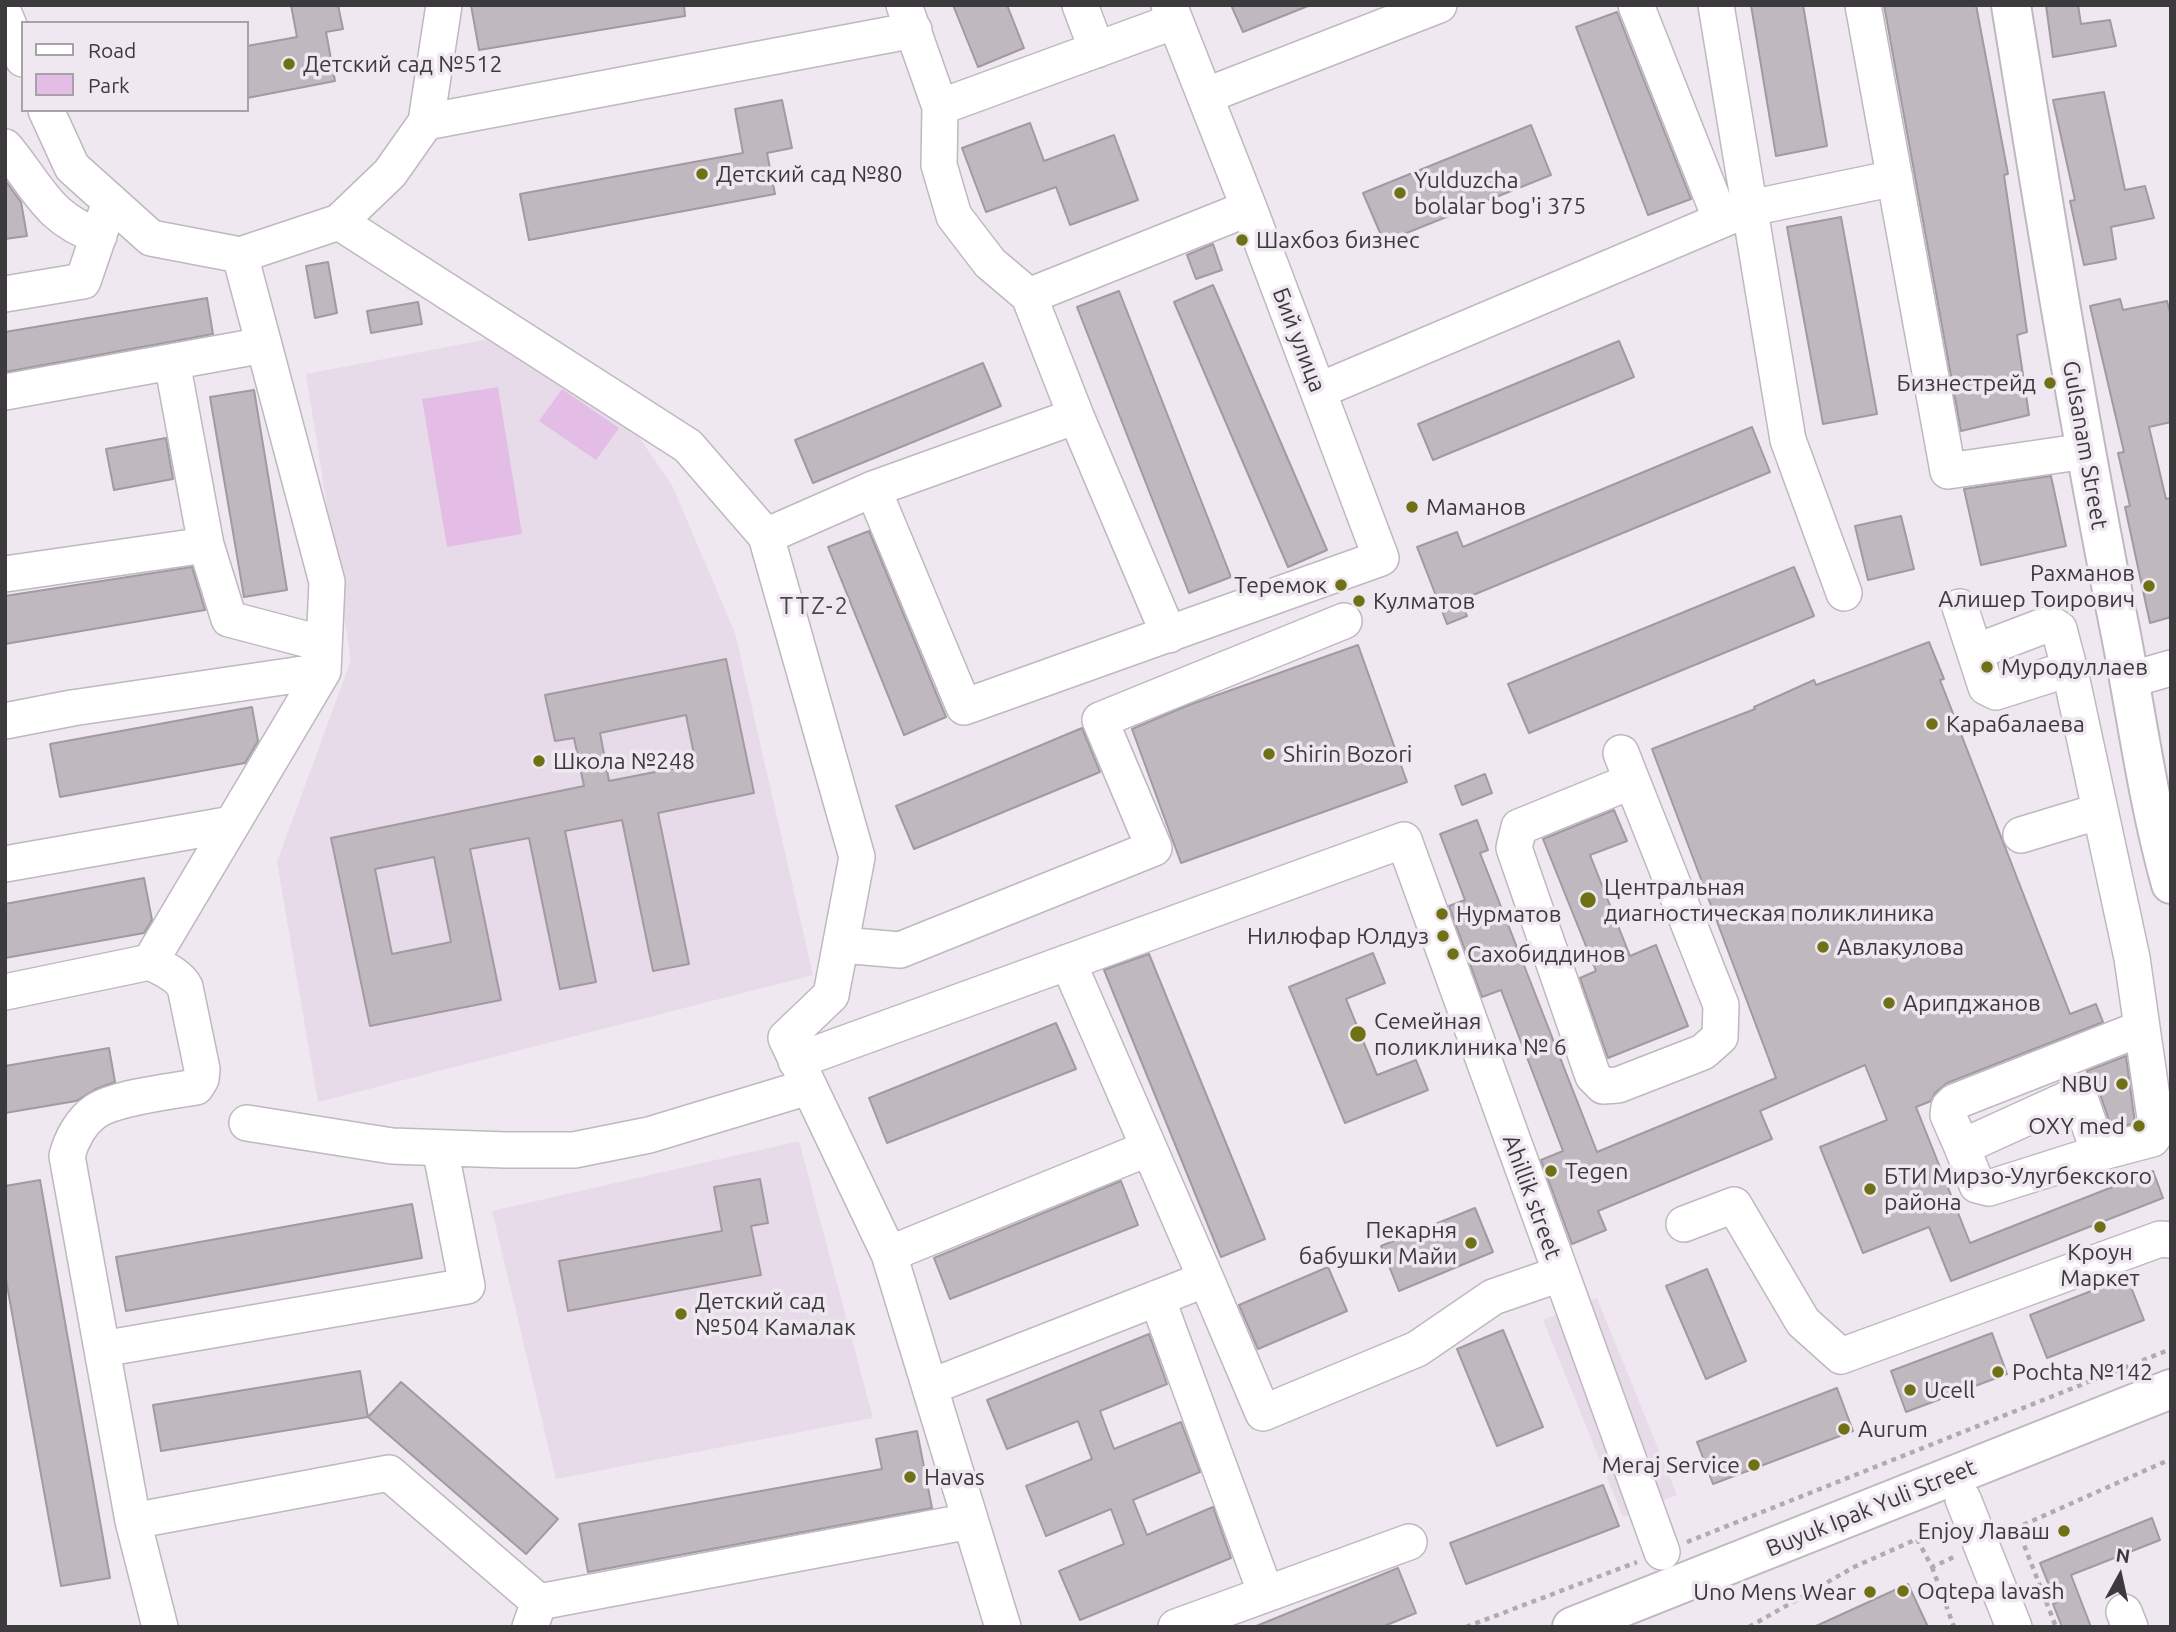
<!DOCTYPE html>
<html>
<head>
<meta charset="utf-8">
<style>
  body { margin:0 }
  #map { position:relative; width:2176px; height:1632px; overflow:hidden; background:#efe8f0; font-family:Ubuntu,sans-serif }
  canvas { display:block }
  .frame { position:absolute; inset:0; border:7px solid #3d3a3d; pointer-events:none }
  .legend { position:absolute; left:21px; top:21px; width:228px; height:91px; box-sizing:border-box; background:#efe8f0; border:2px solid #a8a2a8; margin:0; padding:9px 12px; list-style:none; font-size:21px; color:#3d3a3d }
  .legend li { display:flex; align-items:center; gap:14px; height:35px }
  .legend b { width:35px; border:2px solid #a8a2a8 }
  .north { position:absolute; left:2085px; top:1541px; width:70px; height:70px; -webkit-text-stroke:5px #efe8f0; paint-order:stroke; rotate:8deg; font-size:19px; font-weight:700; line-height:28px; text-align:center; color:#3d3a3d }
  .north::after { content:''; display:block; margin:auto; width:24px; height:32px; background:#3d3a3d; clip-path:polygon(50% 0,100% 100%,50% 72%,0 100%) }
</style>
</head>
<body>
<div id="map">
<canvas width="2176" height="1632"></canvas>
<div class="frame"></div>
<ul class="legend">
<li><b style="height:9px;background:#fff"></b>Road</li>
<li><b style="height:19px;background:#e3bde6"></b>Park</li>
</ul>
<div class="north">N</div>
</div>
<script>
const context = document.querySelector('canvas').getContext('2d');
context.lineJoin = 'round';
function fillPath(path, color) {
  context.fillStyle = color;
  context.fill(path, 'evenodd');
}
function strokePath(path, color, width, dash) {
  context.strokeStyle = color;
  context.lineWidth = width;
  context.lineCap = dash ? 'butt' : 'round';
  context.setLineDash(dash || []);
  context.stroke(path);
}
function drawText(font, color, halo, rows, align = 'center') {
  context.font = font + ' Ubuntu,sans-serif';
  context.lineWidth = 7;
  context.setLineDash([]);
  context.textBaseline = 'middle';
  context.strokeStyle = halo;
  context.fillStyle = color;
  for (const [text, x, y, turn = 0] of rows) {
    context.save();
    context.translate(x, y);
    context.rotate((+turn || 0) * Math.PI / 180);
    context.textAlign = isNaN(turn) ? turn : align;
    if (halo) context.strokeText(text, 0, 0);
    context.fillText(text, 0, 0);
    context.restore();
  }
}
const built = new Path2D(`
  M499,337L625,417L672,485L735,633L813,975L318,1102L277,862L351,660L306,374Z
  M799,1141L873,1418L556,1479L492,1211Z
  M1597,1298L1677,1495L1623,1517L1543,1320Z`);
const green = new Path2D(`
  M498,387L522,534L447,547L422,399Z
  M562,389L619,428L596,460L539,421Z`);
const building = new Path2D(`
  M291,5H338L343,29L326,32L335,81L247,98V46L297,37Z
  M471,5H684L685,16L479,50Z
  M953,5H1007L1024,48L978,67Z
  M1231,5H1308V6L1243,32Z
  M1751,5H1803L1827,146L1776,156Z
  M1884,5H1976L2008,174L2004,175L2027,332L2017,335L2029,415L1961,431Z
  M2046,5H2078L2081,24L2110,20L2116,46L2053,57Z
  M1617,12L1691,199L1648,215L1576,27Z
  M2104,92L2125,190L2145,186L2154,218L2111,227L2116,259L2084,265L2070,201L2075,200L2053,100Z
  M782,100L792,148L767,153L775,194L529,240L520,194L743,153L735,109Z
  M1030,123L1044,161L1114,135L1138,200L1070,225L1056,187L986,212L962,148Z
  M1531,125L1551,175L1384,242L1363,193Z
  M5,180L21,202L27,236L5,239Z
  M1841,217L1877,414L1823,424L1787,227Z
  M1213,244L1222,270L1196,279L1187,255Z
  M328,262L337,313L315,318L306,266Z
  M1213,285L1327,550L1288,567L1174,302Z
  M1119,291L1231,577L1189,593L1077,307Z
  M207,298L213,334L5,372V332Z
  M2120,299L2123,310L2167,301L2171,316V422L2149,427L2166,499L2171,498V617L2150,623L2125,507L2130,506L2118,453L2124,452L2090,306Z
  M418,302L422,324L371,333L367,311Z
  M1619,341L1634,377L1433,460L1418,424Z
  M983,363L1001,406L813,483L795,440Z
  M254,390L287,590L244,597L210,397Z
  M1752,427L1770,472L1461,600L1467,616L1447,624L1417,547L1457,532L1463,547Z
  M166,438L173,479L114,490L106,449Z
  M2051,476L2066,546L1981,565L1964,489Z
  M1901,516L1914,569L1868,580L1855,526Z
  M869,531L946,717L904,735L828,547Z
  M192,567L205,610L5,644V596Z
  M1794,567L1814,616L1529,733L1508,684Z
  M1929,642L1944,679L1940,680L2070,1014L2096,1004L2103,1022L1947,1083L1935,1093L1931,1101L1916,1107L1970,1243L2153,1171L2163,1198L1951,1281L1929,1227L1863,1253L1820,1147L1887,1120L1865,1065L1760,1111L1772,1139L1598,1211L1606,1230L1572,1244L1541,1160L1563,1151L1501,990L1482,997L1449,906L1465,900L1440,834L1477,820L1488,850L1480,853L1597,1152L1776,1078L1652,749L1755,709L1754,707L1814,680L1816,685Z
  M1358,645L1407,782L1181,863L1132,729L1189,705Z
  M726,659L754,793L658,813L689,964L653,971L622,820L565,831L596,982L560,989L529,838L470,849L501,1000L370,1026L331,838L584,786L574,738L555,741L545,695ZM686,715L696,764L609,781L600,733ZM434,857L451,942L392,954L375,869Z
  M252,707L258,741L245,763L60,797L50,744Z
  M1082,728L1100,772L914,849L896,806Z
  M1485,774L1492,793L1462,805L1455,786Z
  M1614,810L1627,841L1590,855L1630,956L1656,945L1688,1026L1608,1058L1580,978L1596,971L1543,839Z
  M144,878L152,920L144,933L5,958V904Z
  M1373,953L1385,983L1346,999L1377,1075L1416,1060L1428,1090L1345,1123L1289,987Z
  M1149,954L1265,1239L1221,1257L1104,970Z
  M1056,1023L1076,1069L887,1143L869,1098Z
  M109,1048L115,1082L96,1089L76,1101L5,1113V1066Z
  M2126,1056L2135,1123L2112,1129L2100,1094L2090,1083L2087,1071Z
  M760,1179L768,1223L751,1226L761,1275L568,1311L559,1261L722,1231L714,1187Z
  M40,1180L110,1578L61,1586L5,1274V1186Z
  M1121,1181L1138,1225L950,1299L934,1258Z
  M412,1204L422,1258L126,1311L116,1257Z
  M1475,1208L1493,1252L1399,1291L1381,1246Z
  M1328,1267L1347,1311L1258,1349L1239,1305Z
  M1707,1269L1746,1361L1706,1379L1666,1286Z
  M2127,1277L2144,1320L2047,1358L2030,1315Z
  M1503,1330L1543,1427L1497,1446L1457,1349Z
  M1992,1333L2007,1374L1906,1412L1891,1371Z
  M1149,1334L1167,1384L1100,1411L1114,1449L1181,1422L1200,1472L1133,1500L1147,1535L1213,1507L1231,1558L1080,1620L1059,1571L1124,1544L1111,1509L1046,1536L1026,1486L1092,1459L1078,1421L1007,1449L987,1400Z
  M360,1371L368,1417L161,1451L153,1405Z
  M401,1382L558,1519L526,1554L368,1417Z
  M1837,1388L1853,1431L1713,1484L1697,1442Z
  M917,1431L932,1508L588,1572L579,1524L882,1469L876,1439Z
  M1603,1485L1619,1526L1466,1584L1450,1543Z
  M2152,1518L2160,1540L2071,1575L2091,1627H2062L2053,1604L2056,1603L2040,1563Z
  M1398,1568L1416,1613L1382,1627H1254Z
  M1908,1584L1928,1627H1814Z`);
const path = new Path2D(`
  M2017,1527L2056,1627
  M2005,1533L2171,1459
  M1687,1542L2171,1349
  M1932,1567L1954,1627
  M1466,1627L1637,1562
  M1749,1627L1854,1567L1917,1539L1932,1567L1956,1556`);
const minor = new Path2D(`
  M904,5L940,107L1175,21
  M1080,5L1097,50
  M1636,5L1721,220
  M1716,5L1788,440L1844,593
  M1863,5L1948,471L2086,451
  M5,16L23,59
  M1205,96L1439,5
  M940,107L939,165L954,216L990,263L1029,296L1076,416L1169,635
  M46,110L72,167L151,238L240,255L339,222L390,173L426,122L444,5
  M426,122L914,30
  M5,147C38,186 47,219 99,236
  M339,222L688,446L766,536L857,857L831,995L786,1038L889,1254L1003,1627
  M5,294L83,281L110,202
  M1029,296L1249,208
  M172,362L206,545
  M1318,391L1750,208L1895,178
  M5,392L264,345
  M873,489L964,707L1381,558L1249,208L1169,5
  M766,536L873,489L1076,416
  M5,574L206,545L229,619L324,644
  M1960,607L1986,687L1996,692L2062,671H2070L2132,958L2157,1132L2152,1139L2099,1153L1989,1188L1977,1185L1962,1147L2072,1097L2081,1101L2099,1153
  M1975,652L2046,625H2053L2059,629L2070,671
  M2129,680L2171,668
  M5,721L72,708L323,671
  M1621,753L1632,781L1721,1005L1720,1037L1703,1052L1618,1085L1603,1086L1593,1076L1514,848L1519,827L1632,781
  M2021,835L2100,811
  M5,864L232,824
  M842,945L900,950L1154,848L1100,720L1344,621
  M150,962C163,969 178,974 185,987L202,1069L201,1079L196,1087C171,1091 115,1098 96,1111C81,1121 71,1140 67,1156L133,1521L160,1627
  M1068,962L1206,1279L1263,1413L1417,1349L1493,1297L1560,1274
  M5,992L150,962L323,671L327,582L240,255
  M796,1061L1404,840L1662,1552
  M247,1123L392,1146L506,1150H574L649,1135L808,1087
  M1962,1147L1948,1115L1949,1107L1954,1102L2142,1028
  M1684,1224L1734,1205L1803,1322L1841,1356L2160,1239L2171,1240
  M889,1254L1149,1148
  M1157,1298L1266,1594
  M102,1349L467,1286L440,1148
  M930,1387L1206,1279
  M1963,1499L2014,1627
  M133,1521L389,1473L539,1602
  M2124,1612L2130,1627
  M530,1627L539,1602L970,1521
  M1176,1627L1409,1542`);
const major = new Path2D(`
  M2011,5C2045,216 2079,426 2121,635C2137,718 2148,802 2171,884
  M1572,1627L2171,1389`);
const markers = [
  [289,64,7,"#707116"],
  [702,174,7,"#707116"],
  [1400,193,7,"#707116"],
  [1242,240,7,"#707116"],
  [2050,383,7,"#707116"],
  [1412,507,7,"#707116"],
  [1341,585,7,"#707116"],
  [2149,586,7,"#707116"],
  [1359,601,7,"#707116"],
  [1987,667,7,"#707116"],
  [1932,724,7,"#707116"],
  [1269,754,7,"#707116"],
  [539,761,7,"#707116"],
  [1588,900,9,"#707116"],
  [1442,914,7,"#707116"],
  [1443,936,7,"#707116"],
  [1823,947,7,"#707116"],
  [1453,954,7,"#707116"],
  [1889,1003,7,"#707116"],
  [1358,1034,9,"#707116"],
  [2122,1084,7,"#707116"],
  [2139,1126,7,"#707116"],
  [1551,1171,7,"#707116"],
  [1870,1189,7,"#707116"],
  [2100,1227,7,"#707116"],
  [1471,1243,7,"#707116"],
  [681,1314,7,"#707116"],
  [1998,1372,7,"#707116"],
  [1910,1390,7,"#707116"],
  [1844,1429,7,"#707116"],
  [1754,1465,7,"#707116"],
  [910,1477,7,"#707116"],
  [2064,1531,7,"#707116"],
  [1903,1591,7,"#707116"],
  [1870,1592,7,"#707116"]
];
const poiNames = [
  ["Детский сад №512",303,64],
  ["Детский сад №80",716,174],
  ["Yulduzcha",1414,180],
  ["bolalar bog'i 375",1414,206],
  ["Шахбоз бизнес",1256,240],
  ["Бизнестрейд",2036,383,"right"],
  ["Маманов",1426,507],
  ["Рахманов",2135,573,"right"],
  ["Алишер Тоирович",2135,599,"right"],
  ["Теремок",1327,585,"right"],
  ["Кулматов",1373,601],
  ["Муродуллаев",2001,667],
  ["Карабалаева",1946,724],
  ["Shirin Bozori",1283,754],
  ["Школа №248",553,761],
  ["Центральная",1604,887],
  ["диагностическая поликлиника",1604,913],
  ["Нурматов",1456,914],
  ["Нилюфар Юлдуз",1429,936,"right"],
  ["Авлакулова",1837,947],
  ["Сахобиддинов",1467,954],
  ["Арипджанов",1903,1003],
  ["Семейная",1374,1021],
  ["поликлиника № 6",1374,1047],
  ["NBU",2108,1084,"right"],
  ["OXY med",2125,1126,"right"],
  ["Tegen",1565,1171],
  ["БТИ Мирзо-Улугбекского",1884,1176],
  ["района",1884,1202],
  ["Пекарня",1457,1230,"right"],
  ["бабушки Майи",1457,1256,"right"],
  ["Кроун",2100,1252,"center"],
  ["Маркет",2100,1278,"center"],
  ["Детский сад",695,1301],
  ["№504 Камалак",695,1327],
  ["Pochta №142",2012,1372],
  ["Ucell",1924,1390],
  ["Aurum",1858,1429],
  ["Meraj Service",1740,1465,"right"],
  ["Havas",924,1477],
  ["Enjoy Лаваш",2050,1531,"right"],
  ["Oqtepa lavash",1917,1591],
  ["Uno Mens Wear",1856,1592,"right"]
];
const streetNames = [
  ["Бий улица",1299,340,69],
  ["Gulsanam Street",2085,445,80],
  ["Ahillik street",1532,1197,70],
  ["Buyuk Ipak Yuli Street",1871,1508,-22]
];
const neighbourhoodNames = [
  ["TTZ-2",815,606]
];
fillPath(built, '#e8dbe9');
fillPath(green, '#e3bde6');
fillPath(building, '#bfb8bf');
strokePath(building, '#a19aa1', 2);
strokePath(minor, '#bfb8c0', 38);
strokePath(major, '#bfb8c0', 42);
strokePath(path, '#b1abb1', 4.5, [5, 5]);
strokePath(minor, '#fff', 35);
strokePath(major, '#fff', 38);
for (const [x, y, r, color] of markers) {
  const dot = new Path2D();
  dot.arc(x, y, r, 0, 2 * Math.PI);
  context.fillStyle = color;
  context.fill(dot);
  strokePath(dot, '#efe8f0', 2.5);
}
drawText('23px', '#3d3a3d', '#efe8f0', poiNames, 'left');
drawText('23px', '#3d3a3d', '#efe8f0', streetNames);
context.letterSpacing = '2px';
drawText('24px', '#4b454b', '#efe8f0', neighbourhoodNames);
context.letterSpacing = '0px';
</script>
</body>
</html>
